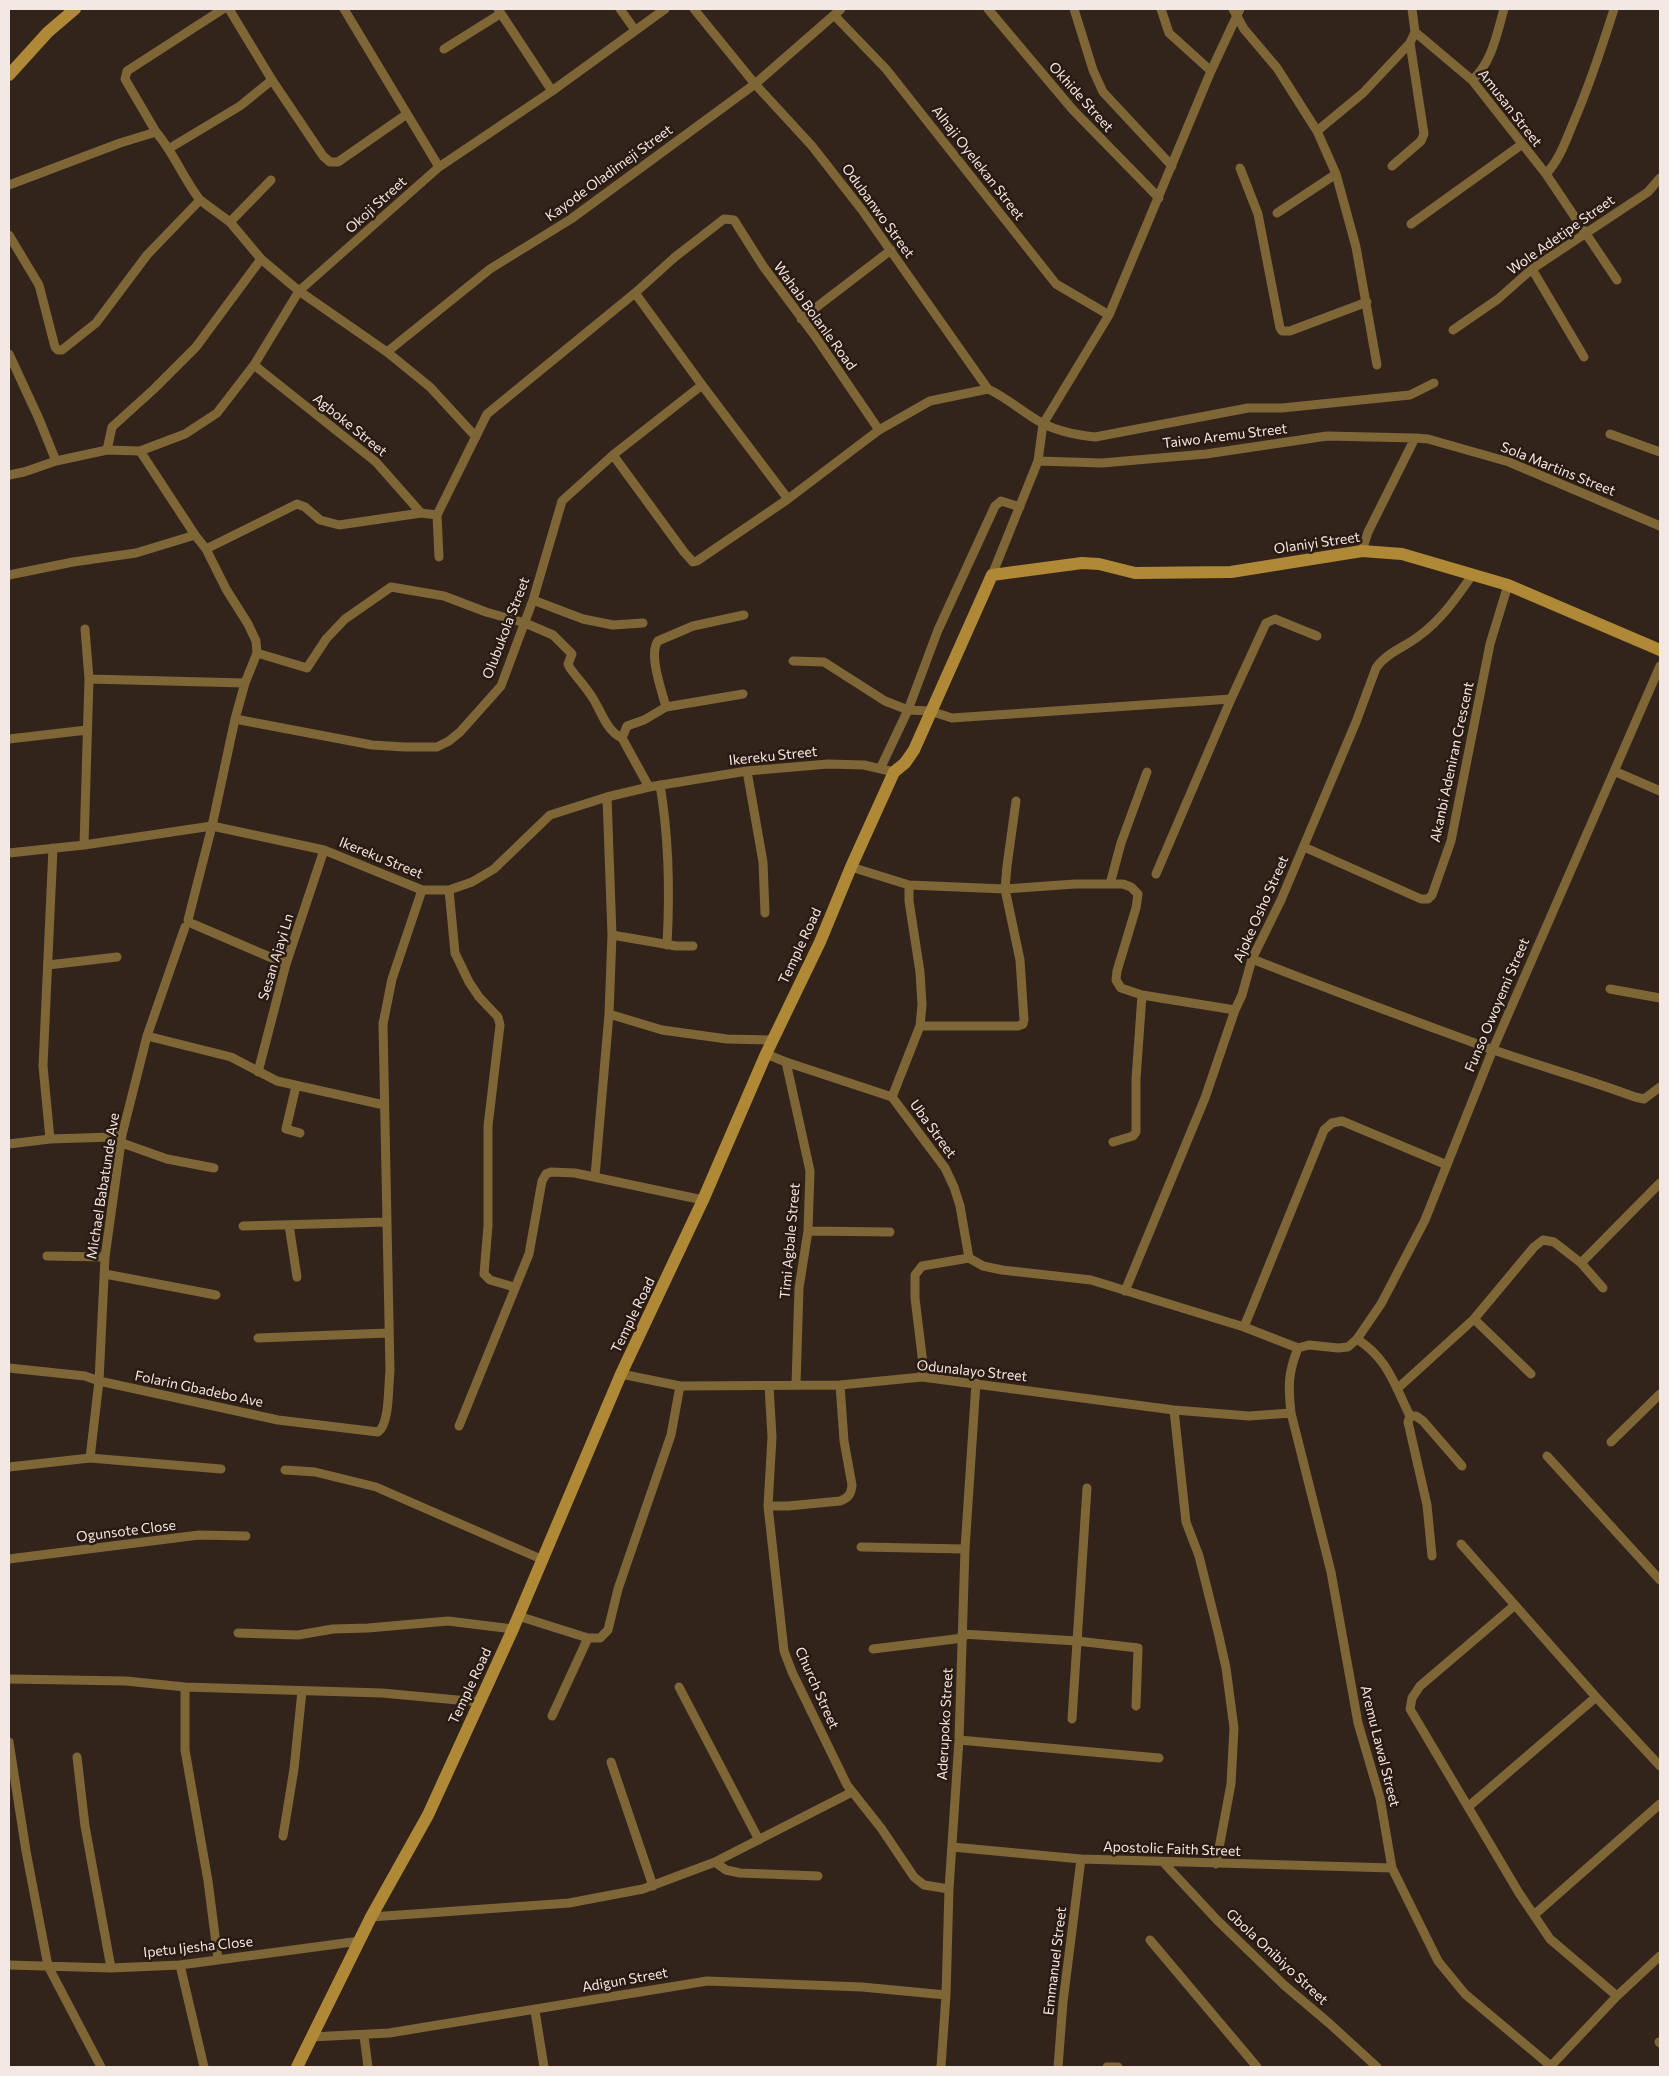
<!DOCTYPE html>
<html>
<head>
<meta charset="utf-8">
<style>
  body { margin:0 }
  #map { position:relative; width:1669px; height:2076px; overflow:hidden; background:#33241b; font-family:Commissioner,sans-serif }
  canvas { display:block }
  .frame { position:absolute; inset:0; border:10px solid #f3e8e3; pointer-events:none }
</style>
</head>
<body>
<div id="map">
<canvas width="1669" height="2076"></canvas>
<div class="frame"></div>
</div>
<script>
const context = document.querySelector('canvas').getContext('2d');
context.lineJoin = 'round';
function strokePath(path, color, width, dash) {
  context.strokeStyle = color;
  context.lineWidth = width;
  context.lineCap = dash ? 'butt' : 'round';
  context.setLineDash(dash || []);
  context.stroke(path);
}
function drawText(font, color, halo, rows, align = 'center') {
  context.font = font + ' Commissioner,sans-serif';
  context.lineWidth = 5;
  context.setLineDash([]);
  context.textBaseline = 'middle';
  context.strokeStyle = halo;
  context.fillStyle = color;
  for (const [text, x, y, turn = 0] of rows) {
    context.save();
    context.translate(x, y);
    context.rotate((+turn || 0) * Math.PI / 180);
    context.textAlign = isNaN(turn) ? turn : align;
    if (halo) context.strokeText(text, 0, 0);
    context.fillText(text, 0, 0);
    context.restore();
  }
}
const street = new Path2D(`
  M229,9L272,80L323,156L330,162H338L407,114
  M344,9L439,167
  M498,9L552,91
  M620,9L635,30
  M694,9L755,84L812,146L862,210L988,389C1008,398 1023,413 1042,423C1059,432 1077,435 1095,437L1248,408H1282L1410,395L1434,383
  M988,9L1073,110L1159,198
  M1074,9L1093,70L1103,92L1172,166
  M1161,9L1169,33L1211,71
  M1233,9L1244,29L1277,68L1317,131L1336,174L1356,247L1377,365
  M1412,9L1415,32L1472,80L1546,174L1617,280
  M834,15L886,69L1056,284L1109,315
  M444,49L500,14
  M1472,80C1492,63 1497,33 1504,9
  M1317,131L1363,93L1410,43L1415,32
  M156,132C174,153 183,178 200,200
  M170,148L240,106L272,80
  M1392,166L1421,141L1424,134L1410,43
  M1240,168L1258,214L1280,328L1282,331H1290L1367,302
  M1546,174C1560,159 1566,140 1574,121C1590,84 1602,47 1614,9
  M271,180L230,222L261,259L299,291L387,352L430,387L476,437
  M9,185L120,143L156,132L125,79L127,71L223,9
  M1277,213L1336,174
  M1411,224L1521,145
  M9,235L39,285L55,347L58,350H62L96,323L147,255L200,200L230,222
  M1532,269L1584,357
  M635,293L702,385L788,499
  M801,319L891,250
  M1453,330L1498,299L1532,269L1648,192L1660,178
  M387,352L490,269L571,219L755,84L841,9
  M9,354L39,419L56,461L107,450L140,451L195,535L206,549L226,589L248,624L256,641L257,653L245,683L235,719L212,826L188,920
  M254,365L376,462L421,513
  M1610,434L1660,452
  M107,450L112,427L154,389L196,347L261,259
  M140,451L185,434L217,413L254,365L299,291L439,167L552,91L665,9
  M613,455L684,552L693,562L697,561L788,499L879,430L930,401L988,389
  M1038,461L1102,463L1206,454L1327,436L1415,438L1428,439L1509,462L1660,526
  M9,475L24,472L56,461
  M206,549L297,504L305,507L320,520L339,525L421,513L437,515
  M1362,551L1368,532L1415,438
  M439,557L437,515L487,414L635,293L675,257L724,219L734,220L763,266L815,336L879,430
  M9,575L73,562L136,553L195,535
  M992,575L1038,461L1043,424L1109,315L1211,71L1240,9
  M533,600L583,619L613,625L643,623
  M257,653L307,668L326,639L345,619L391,587L444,596L486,612L525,623L553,635L572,654L568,664L570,668C577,678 586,687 592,697C601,710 606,731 622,738
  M793,661L824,662L885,701L908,710L930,711L952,718L1231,699
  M89,679L245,683
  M666,707C662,691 648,654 658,641L693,626L744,615
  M235,719L372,745L405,747H437L449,741L460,732L501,686L533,600L562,501L613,455L702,385
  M9,739L87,730
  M880,769L908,710L938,630L995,506L1001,501L1020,507
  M747,771L763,862L765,913
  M1614,771L1660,791
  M660,785C669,838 670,891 667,945
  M649,787L622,738L627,726L644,720L666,707L743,694
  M84,845L89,679L85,629
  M1304,847L1421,899H1428L1432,895L1451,841L1490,644L1508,585
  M9,853L84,845L212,826L324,850L422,890H449L472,882L494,869L550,815L607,797L649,787L747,771L828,764L864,765L894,772
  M851,867L909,885L1005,889L1075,884H1123L1131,887L1138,894L1136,908L1117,971L1116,980L1121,988L1142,995L1235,1010
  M1156,874L1231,699L1266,623L1275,619L1317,636
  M1110,884L1121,843L1147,772
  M449,890L455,953L469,982L479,997L498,1017L500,1025L488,1126V1226L484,1274L490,1280L514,1287
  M193,924L286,964
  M612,935L676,946H693
  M1252,959C1331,990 1411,1020 1491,1049C1539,1066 1587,1079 1635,1097L1644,1099L1660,1087
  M48,965L117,957
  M1610,989L1660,998
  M609,1014L662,1030L727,1039L772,1040
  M920,1026H1018L1023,1024L1024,1020L1020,960L1005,889L1007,866L1016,801
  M147,1036L231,1057L277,1081L384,1105
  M766,1054L786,1062L810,1171L808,1231L799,1288L796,1385
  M786,1062L892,1097L945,1168L954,1187L960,1206L969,1258
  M258,1072L286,964L324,850
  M296,1086L286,1129L300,1133
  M892,1097L920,1026L922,1005L920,972L909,901V885
  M50,1139L43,1066L53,848
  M1113,1142L1133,1136L1136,1132V1079L1142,995
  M122,1143L167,1159L214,1168
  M9,1144L50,1139L113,1137L122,1135
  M595,1176L609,1014L612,935L607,797
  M289,1225L297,1277
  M243,1226L387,1222
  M808,1231L890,1232
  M47,1256L105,1257
  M1581,1263L1660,1183
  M105,1274L216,1295
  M1125,1291L1205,1098L1235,1010L1242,995L1252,959L1281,900L1356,722L1376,668C1386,653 1405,647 1419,636C1442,619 1457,597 1473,574
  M1474,1319L1531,1374
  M1244,1327L1324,1130L1332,1123L1342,1121L1447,1165
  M258,1338L388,1333
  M1357,1339C1388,1359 1394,1384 1410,1416H1416L1423,1421L1462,1466
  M1298,1348C1288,1373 1288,1386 1291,1413L1331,1572L1358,1723L1380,1798L1392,1868L1438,1961L1465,1994L1552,2067
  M9,1368L85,1376L99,1381L278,1420L378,1432C390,1424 388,1386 390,1371L383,1024L392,979L422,890
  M621,1374L680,1386L840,1385L922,1377L1174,1410L1249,1416L1291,1413
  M922,1377L923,1364L915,1298V1275L922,1266L969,1258L983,1266L1002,1270L1091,1280L1244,1327L1298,1348L1309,1345L1338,1348L1348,1347L1357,1339L1381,1304L1425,1220L1493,1049L1660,666
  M769,1386L772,1437L768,1506L784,1651L792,1672L847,1785L881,1828L914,1877L924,1885L949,1889
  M1397,1389L1474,1319L1534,1247L1543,1240L1554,1242L1581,1263L1603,1288
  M1174,1410L1186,1522L1199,1556L1218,1632L1226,1668L1234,1728L1231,1784L1216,1864
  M1410,1416L1408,1422L1427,1505L1432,1556
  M459,1426L529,1254L542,1181L546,1174L551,1172L575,1173L703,1200
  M1611,1442L1660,1394
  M1547,1456L1660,1580
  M90,1458L99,1381L105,1257L122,1135L147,1036L185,927
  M9,1467L90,1458L221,1469
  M285,1470L315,1472L376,1487L541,1559
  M768,1506H788L840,1501C848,1498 851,1495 852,1485L844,1441L840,1385
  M1461,1544L1596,1697L1660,1766
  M861,1547L965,1549
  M9,1559L199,1535L246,1536
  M1515,1605L1420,1686L1412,1698L1410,1709L1519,1893L1550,1939L1617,1996
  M518,1616L588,1638H600L608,1630L618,1589L671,1435L680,1386
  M238,1633L298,1635L333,1629L368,1628L448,1621L513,1629
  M962,1634L1077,1641L1138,1648L1136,1706
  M873,1649L963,1638
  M9,1679L126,1681L185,1687L382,1693L479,1702
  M185,1687V1750L208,1881L218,1959
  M679,1687L759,1840
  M552,1716L588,1638
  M1072,1719L1087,1488
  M959,1740L1159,1758
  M9,1742L26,1851L48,1966L101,2067
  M77,1757L85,1826L111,1968
  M611,1762L653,1886
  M1468,1807L1596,1697
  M283,1836L294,1769L302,1691
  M952,1847L1081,1859L1392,1868
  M715,1862L726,1870L740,1873L818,1876
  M1163,1862L1217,1920L1284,1985L1330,2024L1377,2067
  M1534,1915L1660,1804
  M371,1917L569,1903L643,1889L715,1862L852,1792
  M1150,1940L1257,2067
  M9,1965L111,1968L180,1965L360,1941
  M180,1965L204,2067
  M535,2011L544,2067
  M364,2036L368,2067
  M311,2037L389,2033L707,1981L862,1987L946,1995
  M1659,2042L1660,2043
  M941,2067L946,1995L949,1889L959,1740L965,1549L976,1383
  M1058,2067L1063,2002L1081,1859
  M1107,2067H1118
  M1550,2067L1617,1996L1660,1956`);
const secondary = new Path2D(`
  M9,75L48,32L75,9
  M297,2067L371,1917L428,1815L513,1629L621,1374L703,1200L766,1054L820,942L851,867L894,772L905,763L914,750L992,575L1082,563L1099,564L1135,573L1231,572L1362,551L1402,554L1508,585L1660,650`);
const streetNames = [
  ["Okhide Street",1081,97,48],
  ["Amusan Street",1510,108,52],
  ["Alhaji Oyelekan Street",978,163,52],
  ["Kayode Oladimeji Street",609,173,-36],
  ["Okoji Street",376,205,-42],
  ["Odubanwo Street",878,211,54],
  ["Wole Adetipe Street",1561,235,-35],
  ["Wahab Bolanle Road",815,316,54],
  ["Agboke Street",350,425,39],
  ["Taiwo Aremu Street",1225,436,-7],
  ["Sola Martins Street",1558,469,22],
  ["Olaniyi Street",1317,543,-8],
  ["Olubukola Street",506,628,-69],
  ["Ikereku Street",773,756,-6],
  ["Akanbi Adeniran Crescent",1452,762,-78],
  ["Ikereku Street",381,858,22],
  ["Ajoke Osho Street",1261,909,-66],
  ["Temple Road",800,946,-65],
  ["Sesan Ajayi Ln",276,957,-73],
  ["Funso Owoyemi Street",1497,1005,-67],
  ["Uba Street",933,1129,54],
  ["Michael Babatunde Ave",103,1186,-81],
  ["Timi Agbale Street",790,1241,-85],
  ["Temple Road",633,1315,-64],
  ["Odunalayo Street",972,1371,6],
  ["Folarin Gbadebo Ave",199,1389,12],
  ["Ogunsote Close",126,1531,-7],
  ["Temple Road",470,1686,-65],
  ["Church Street",817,1688,66],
  ["Aderupoko Street",945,1724,-87],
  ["Aremu Lawal Street",1380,1746,76],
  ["Apostolic Faith Street",1172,1849,2],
  ["Ipetu Ijesha Close",198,1947,-6],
  ["Gbola Onibiyo Street",1277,1957,43],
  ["Emmanuel Street",1055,1961,-83],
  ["Adigun Street",625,1980,-10]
];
strokePath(street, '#7e6636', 9);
strokePath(secondary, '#af8936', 12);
drawText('14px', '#f3e8e3', '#291a12', streetNames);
</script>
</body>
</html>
